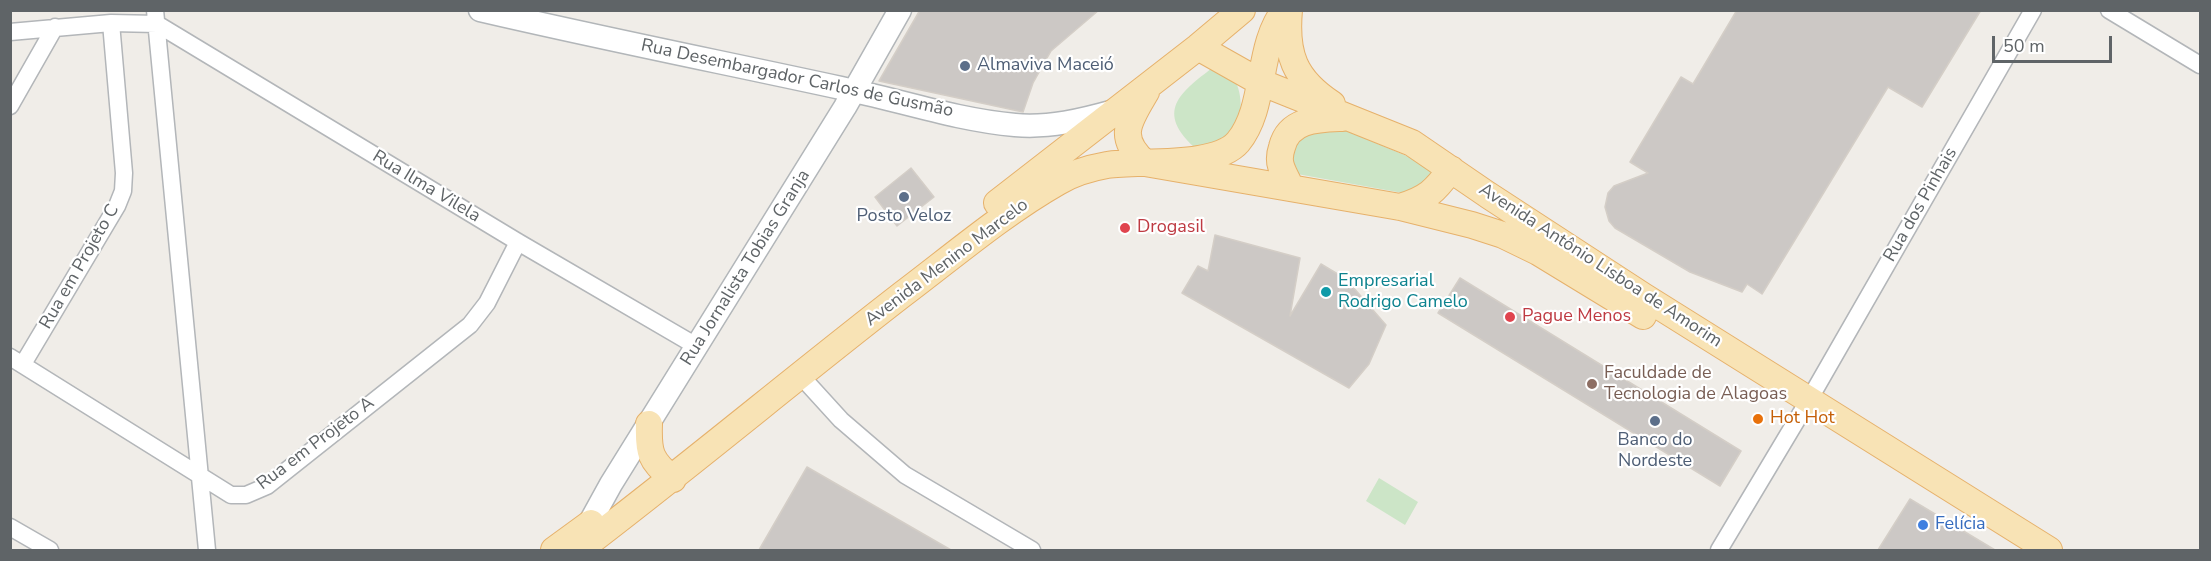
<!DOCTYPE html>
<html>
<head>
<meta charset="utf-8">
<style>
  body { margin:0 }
  #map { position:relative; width:2211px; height:561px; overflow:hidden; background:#f0ede8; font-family:"Nunito Sans",sans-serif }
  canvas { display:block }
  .frame { position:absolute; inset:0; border:12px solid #5f6467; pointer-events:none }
  .scale { position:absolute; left:1992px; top:36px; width:120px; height:27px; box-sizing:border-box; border:3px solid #5f6467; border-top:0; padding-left:8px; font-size:18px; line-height:21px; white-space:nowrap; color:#5f6467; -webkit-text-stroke:4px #fff; paint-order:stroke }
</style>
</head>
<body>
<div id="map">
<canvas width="2211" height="561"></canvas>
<div class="frame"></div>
<div class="scale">50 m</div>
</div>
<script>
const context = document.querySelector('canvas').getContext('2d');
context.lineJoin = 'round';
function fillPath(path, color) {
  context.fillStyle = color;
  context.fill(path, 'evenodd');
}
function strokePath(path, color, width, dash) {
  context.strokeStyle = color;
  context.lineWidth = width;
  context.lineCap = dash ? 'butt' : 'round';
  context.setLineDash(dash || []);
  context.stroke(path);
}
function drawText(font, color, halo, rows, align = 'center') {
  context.font = font + ' "Nunito Sans",sans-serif';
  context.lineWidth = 4.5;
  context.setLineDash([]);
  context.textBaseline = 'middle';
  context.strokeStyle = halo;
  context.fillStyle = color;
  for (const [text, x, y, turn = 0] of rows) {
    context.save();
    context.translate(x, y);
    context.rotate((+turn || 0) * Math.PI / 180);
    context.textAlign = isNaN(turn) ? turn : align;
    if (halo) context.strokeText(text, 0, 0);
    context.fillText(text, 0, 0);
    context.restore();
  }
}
const green = new Path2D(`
  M1216,65C1224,71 1232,77 1237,85C1244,102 1242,133 1223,141C1214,145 1203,145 1194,147C1153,109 1184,90 1216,65Z
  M1338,127L1435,168V179L1414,195L1297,174L1284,158L1293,136Z
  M1379,478L1418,502L1405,525L1366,501Z`);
const building = new Path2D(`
  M920,10H1099L1051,51L1033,83L1023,112L879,81Z
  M1737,10H1981L1922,107L1888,87L1762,294L1747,284L1742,292L1690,272L1615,228L1609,221L1605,207L1608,193L1614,186L1648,173L1630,162L1681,77L1693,84Z
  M911,168L934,197L897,226L875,197Z
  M1215,235L1300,258L1290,316L1321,264L1346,279L1386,325L1369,364L1349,388L1182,293L1198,266L1208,271Z
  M1460,278L1741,451L1720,486L1438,313Z
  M807,467L951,550H759Z
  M1910,499L1995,550H1878Z`);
const street = new Path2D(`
  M155,10L207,550
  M2109,10L2200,65
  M10,32L111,23L157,24L518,242L698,347
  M10,106L55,27
  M10,357L231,495H246L267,486L470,325L487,303L518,242
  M23,364L117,206L123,191L124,173L111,23
  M800,375L841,420L905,475L1032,550
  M10,527L50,550
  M1719,550L1813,393L2033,10`);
const secondary = new Path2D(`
  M480,10C600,38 721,62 841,88C899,100 957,120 1015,125C1049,128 1082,120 1114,111
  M589,524L611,484L845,107L900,10`);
const primary = new Path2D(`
  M1289,10C1285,54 1294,79 1332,104
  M1198,47L1260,82L1412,143L1488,195L1643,296L2049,550
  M1145,163L1400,207L1472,225L1503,235L1538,252L1643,316
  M1145,163C1116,137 1129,121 1146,92
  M1291,188C1288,181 1283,173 1281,166C1279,160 1280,153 1282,147C1289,119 1318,119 1342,118
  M997,203L1198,47L1242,10
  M1400,207C1427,199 1435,191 1451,169
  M649,424C648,452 650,461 673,479
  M554,550L591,523
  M579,550C687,468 792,380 899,297C951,258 1002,214 1058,182C1073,173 1090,168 1107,165C1140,160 1216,168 1238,142C1267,107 1256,46 1285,10`);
const markers = [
  [965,66,6,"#5c6f8a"],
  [904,197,6,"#5c6f8a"],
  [1125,228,6,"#e0444e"],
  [1326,292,6,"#0f9aa8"],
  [1510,317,6,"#e0444e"],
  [1592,384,6,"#8d6e63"],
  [1758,419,6,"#e8710a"],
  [1655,421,6,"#5c6f8a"],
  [1923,525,6,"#3f7fe0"]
];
const serviceNames = [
  ["Almaviva Maceió",977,66,"left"],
  ["Posto Veloz",904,217],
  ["Banco do",1655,441],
  ["Nordeste",1655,462]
];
const streetNames = [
  ["Rua Desembargador Carlos de Gusmão",797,79,12],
  ["Rua Ilma Vilela",426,187,31],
  ["Rua dos Pinhais",1921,205,-60],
  ["Avenida Menino Marcelo",947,263,-37],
  ["Avenida Antônio Lisboa de Amorim",1600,266,33],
  ["Rua em Projeto C",80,267,-60],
  ["Rua Jornalista Tobias Granja",746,268,-58],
  ["Rua em Projeto A",316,444,-37]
];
const healthNames = [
  ["Drogasil",1137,228],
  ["Pague Menos",1522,317]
];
const cultureNames = [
  ["Empresarial",1338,282],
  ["Rodrigo Camelo",1338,303]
];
const educationNames = [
  ["Faculdade de",1604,374],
  ["Tecnologia de Alagoas",1604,395]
];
const foodNames = [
  ["Hot Hot",1770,419]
];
const shopNames = [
  ["Felícia",1935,525]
];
fillPath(green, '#cce5c7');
fillPath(building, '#ccc8c5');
strokePath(building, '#d4cec7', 1.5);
strokePath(street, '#b3b6b9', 19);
strokePath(secondary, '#b2b6b9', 25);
strokePath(primary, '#e6b16b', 28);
strokePath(street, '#fff', 16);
strokePath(secondary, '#fff', 22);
strokePath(primary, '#f8e3b5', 26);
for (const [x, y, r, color] of markers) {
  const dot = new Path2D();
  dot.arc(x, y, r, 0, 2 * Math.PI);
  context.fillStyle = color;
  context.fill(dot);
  strokePath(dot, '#fff', 2);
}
drawText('18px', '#4e5e75', '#fff', serviceNames);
drawText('18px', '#5f6467', '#fff', streetNames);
drawText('18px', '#be3a42', '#fff', healthNames, 'left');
drawText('18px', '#0d838f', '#fff', cultureNames, 'left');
drawText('18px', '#785e54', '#fff', educationNames, 'left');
drawText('18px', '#c56008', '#fff', foodNames, 'left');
drawText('18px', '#366cbe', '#fff', shopNames, 'left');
</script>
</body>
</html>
